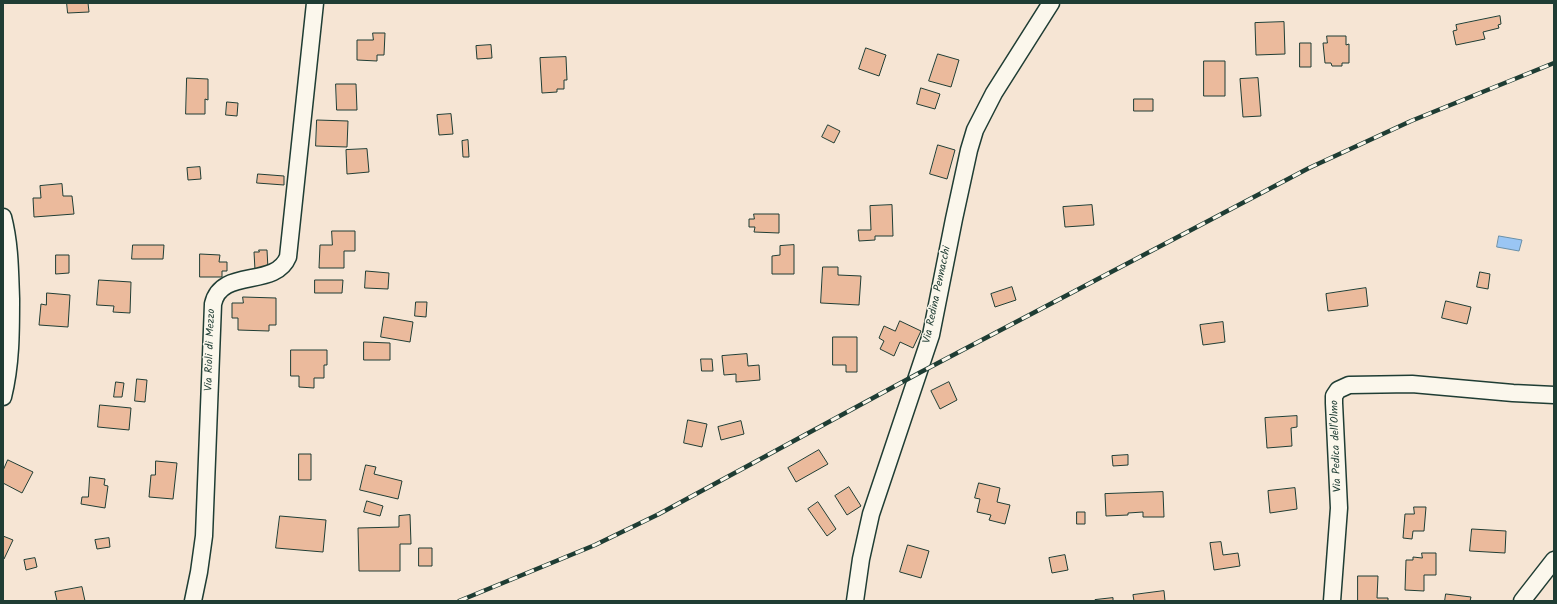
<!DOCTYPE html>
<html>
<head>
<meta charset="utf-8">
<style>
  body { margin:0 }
  #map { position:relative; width:1557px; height:604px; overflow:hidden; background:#f6e5d4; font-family:Kalam,sans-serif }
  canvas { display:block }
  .frame { position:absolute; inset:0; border:4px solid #1f3d34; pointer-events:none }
</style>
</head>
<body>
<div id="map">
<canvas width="1557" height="604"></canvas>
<div class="frame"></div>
</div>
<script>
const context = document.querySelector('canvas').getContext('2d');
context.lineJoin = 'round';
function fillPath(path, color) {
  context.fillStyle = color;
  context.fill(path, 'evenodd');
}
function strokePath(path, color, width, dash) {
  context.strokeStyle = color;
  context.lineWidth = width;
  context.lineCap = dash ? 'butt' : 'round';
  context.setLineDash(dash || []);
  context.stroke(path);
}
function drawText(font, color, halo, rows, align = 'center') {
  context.font = font + ' Kalam,sans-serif';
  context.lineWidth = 3;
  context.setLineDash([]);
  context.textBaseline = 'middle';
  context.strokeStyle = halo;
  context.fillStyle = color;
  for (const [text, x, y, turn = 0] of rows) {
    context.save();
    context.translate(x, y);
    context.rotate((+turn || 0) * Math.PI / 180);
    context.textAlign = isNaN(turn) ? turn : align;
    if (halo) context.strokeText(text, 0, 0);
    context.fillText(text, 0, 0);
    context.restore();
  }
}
const water = new Path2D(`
  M1499,236L1522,240L1519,251L1497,247Z`);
const building = new Path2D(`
  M67,3H88L89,12L68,13Z
  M1500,16L1501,24L1498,25L1499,28L1483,32L1485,39L1456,45L1453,31L1457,30L1456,25Z
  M1284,22L1285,54L1256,55L1255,23Z
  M373,33H385L384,55H377V61L357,60V40H373Z
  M1327,36H1346V45L1349,44V63H1342V66H1332L1331,63H1325L1323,43H1327Z
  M1300,43H1311V67H1300Z
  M491,45L492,58L477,59L476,46Z
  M866,48L886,55L879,76L859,69Z
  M938,54L959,60L951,87L929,81Z
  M566,57L567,80H564V89H557V92L542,93L540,58Z
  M1204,61H1225V96H1204Z
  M187,78L208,79V100L205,99V114H186Z
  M1258,78L1261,116L1243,117L1240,79Z
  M336,84H356L357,110H337Z
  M921,88L940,94L935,109L917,104Z
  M1134,99H1153V111H1134Z
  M227,102L238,103L237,116L226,115Z
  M451,114L453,134L439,135L437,115Z
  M317,120L348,121L347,147L316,146Z
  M828,125L840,131L834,143L822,137Z
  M468,140L469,157H463L462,141Z
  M938,145L955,150L947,179L930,174Z
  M367,149L369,172L347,174L346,150Z
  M200,167L201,179L188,180L187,168Z
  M258,174L284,176V185L257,183Z
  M62,184L63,196H72L74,214L34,217L33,198H41L40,186Z
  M892,205L893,236H875V240L859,241L858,230H871L870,206Z
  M1092,205L1094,225L1065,227L1063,207Z
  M754,214H779V233L754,232L755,227H749V219H754Z
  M332,231H355V251H344V268H319L320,245H332Z
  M133,245H164L163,259H132Z
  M794,245V274H772V256L780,255V246Z
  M259,250H267L268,269L255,270L254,252H259Z
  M200,254L220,255L219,262H227V271H222V277H200Z
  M56,255H69V273L56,274Z
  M823,267H838V275L861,276L859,305L821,303Z
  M366,271L389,273L388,289L365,288Z
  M1480,272L1490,274L1488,289L1477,287Z
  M99,280L131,282L130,313L113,312L114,306L97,305Z
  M315,280H343L342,293H315Z
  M1012,287L1016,300L995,307L991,294Z
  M1366,288L1368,306L1328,311L1326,294Z
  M47,293L70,295L68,327L39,325L41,304L46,305Z
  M243,297L276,298V325H269V331L238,330V318H232V303H243Z
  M1446,301L1471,307L1467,324L1442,318Z
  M416,302H427L426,317L415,316Z
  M384,317L413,322L410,342L381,337Z
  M900,321L921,331L913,348L900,342L894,356L880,349L884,341L879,338L884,326L895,331Z
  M1223,322L1225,342L1203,345L1200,325Z
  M833,337H857V372H846V365H833Z
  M364,342L390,343V360H364Z
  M291,350H327V365H324V378H314V388L299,387V376H291Z
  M747,354L748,366L759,365L760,380L736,382V374L724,375L722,356Z
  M701,359H712L713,371H702Z
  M137,379L147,380L145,402L135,401Z
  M116,382L124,383L122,397H114Z
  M949,382L957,400L940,409L931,391Z
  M100,405L131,408L129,430L98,427Z
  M1297,416V427L1291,428L1292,446L1267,448L1265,418Z
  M688,420L707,424L702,447L684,443Z
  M741,421L744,434L721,440L718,427Z
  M819,450L828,464L796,482L788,468Z
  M299,454H311V480H299Z
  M1128,455V465L1113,466L1112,456Z
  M8,460L33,472L22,493L3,483V471Z
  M156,461L177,463L173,499L149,497L151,475H155Z
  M366,465L376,467L374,474L402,481L398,499L360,490Z
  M90,477L105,479L104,485L108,486L105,508L81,504L82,497H88Z
  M979,483L1000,488L997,502L1010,505L1005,524L989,520L991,515L977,512L980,499L975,498Z
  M849,487L861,506L847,515L835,496Z
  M1295,488L1297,509L1270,513L1268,491Z
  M1163,492L1164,517H1143V512L1128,513V515L1106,516L1105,494Z
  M367,501L383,506L380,516L364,512Z
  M818,502L836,529L827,536L808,509Z
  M1414,507H1426L1424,531H1413L1412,539L1403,538L1405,514H1414Z
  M1077,512H1085V524H1077Z
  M410,515L411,544H400V571H359L358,528L399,527V516Z
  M280,516L326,520L323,552L276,548Z
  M1472,529L1506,531L1505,553L1470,551Z
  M3,536L13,540L4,559L3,558Z
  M109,538L110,547L97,549L95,540Z
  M1221,542L1223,555L1238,553L1240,566L1214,570L1210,543Z
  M908,545L929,551L921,578L900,572Z
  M419,548H432V566H419Z
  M1422,553H1436V575H1424V591L1405,590L1406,560H1413V557L1422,558Z
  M1065,555L1068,570L1052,573L1049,558Z
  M35,558L37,567L26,570L24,560Z
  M1358,576H1378L1377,598H1388V601H1358Z
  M82,587L85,601H57L55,592Z
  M1164,591L1165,601H1134L1133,595Z
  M1446,594L1471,597L1470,601H1445Z
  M1113,598V601H1095V600Z`);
const minor = new Path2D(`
  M3,217C10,244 10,271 11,299C11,332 11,365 3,397
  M193,601L199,572L204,536L213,304C221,267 275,289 288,257L315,3
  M855,601L861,559L871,514L931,335L954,219L969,150L975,130L994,93L1051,3
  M1332,601L1339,508L1334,403V396L1338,390L1349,385L1412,384L1513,393L1554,395
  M1522,601L1554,560`);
const rail = new Path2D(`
  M459,601L595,545L659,514L919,373L1309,168L1411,121L1554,63`);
const streetNames = [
  ["Via Redina Pennacchi",938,295,-78],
  ["Via Rioli di Mezzo",211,350,-88],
  ["Via Pedica dell'Olmo",1337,446,-92]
];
fillPath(water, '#9ac6f4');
strokePath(water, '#698fa7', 1);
fillPath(building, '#ebba9c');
strokePath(building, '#1f3d34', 1);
strokePath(minor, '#1f3d34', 19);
strokePath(minor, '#fbf7ec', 16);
strokePath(rail, '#1f3d34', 4.5);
strokePath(rail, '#fbf7ec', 3, [9]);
drawText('11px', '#1f3d34', '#fbf7ec', streetNames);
</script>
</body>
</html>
